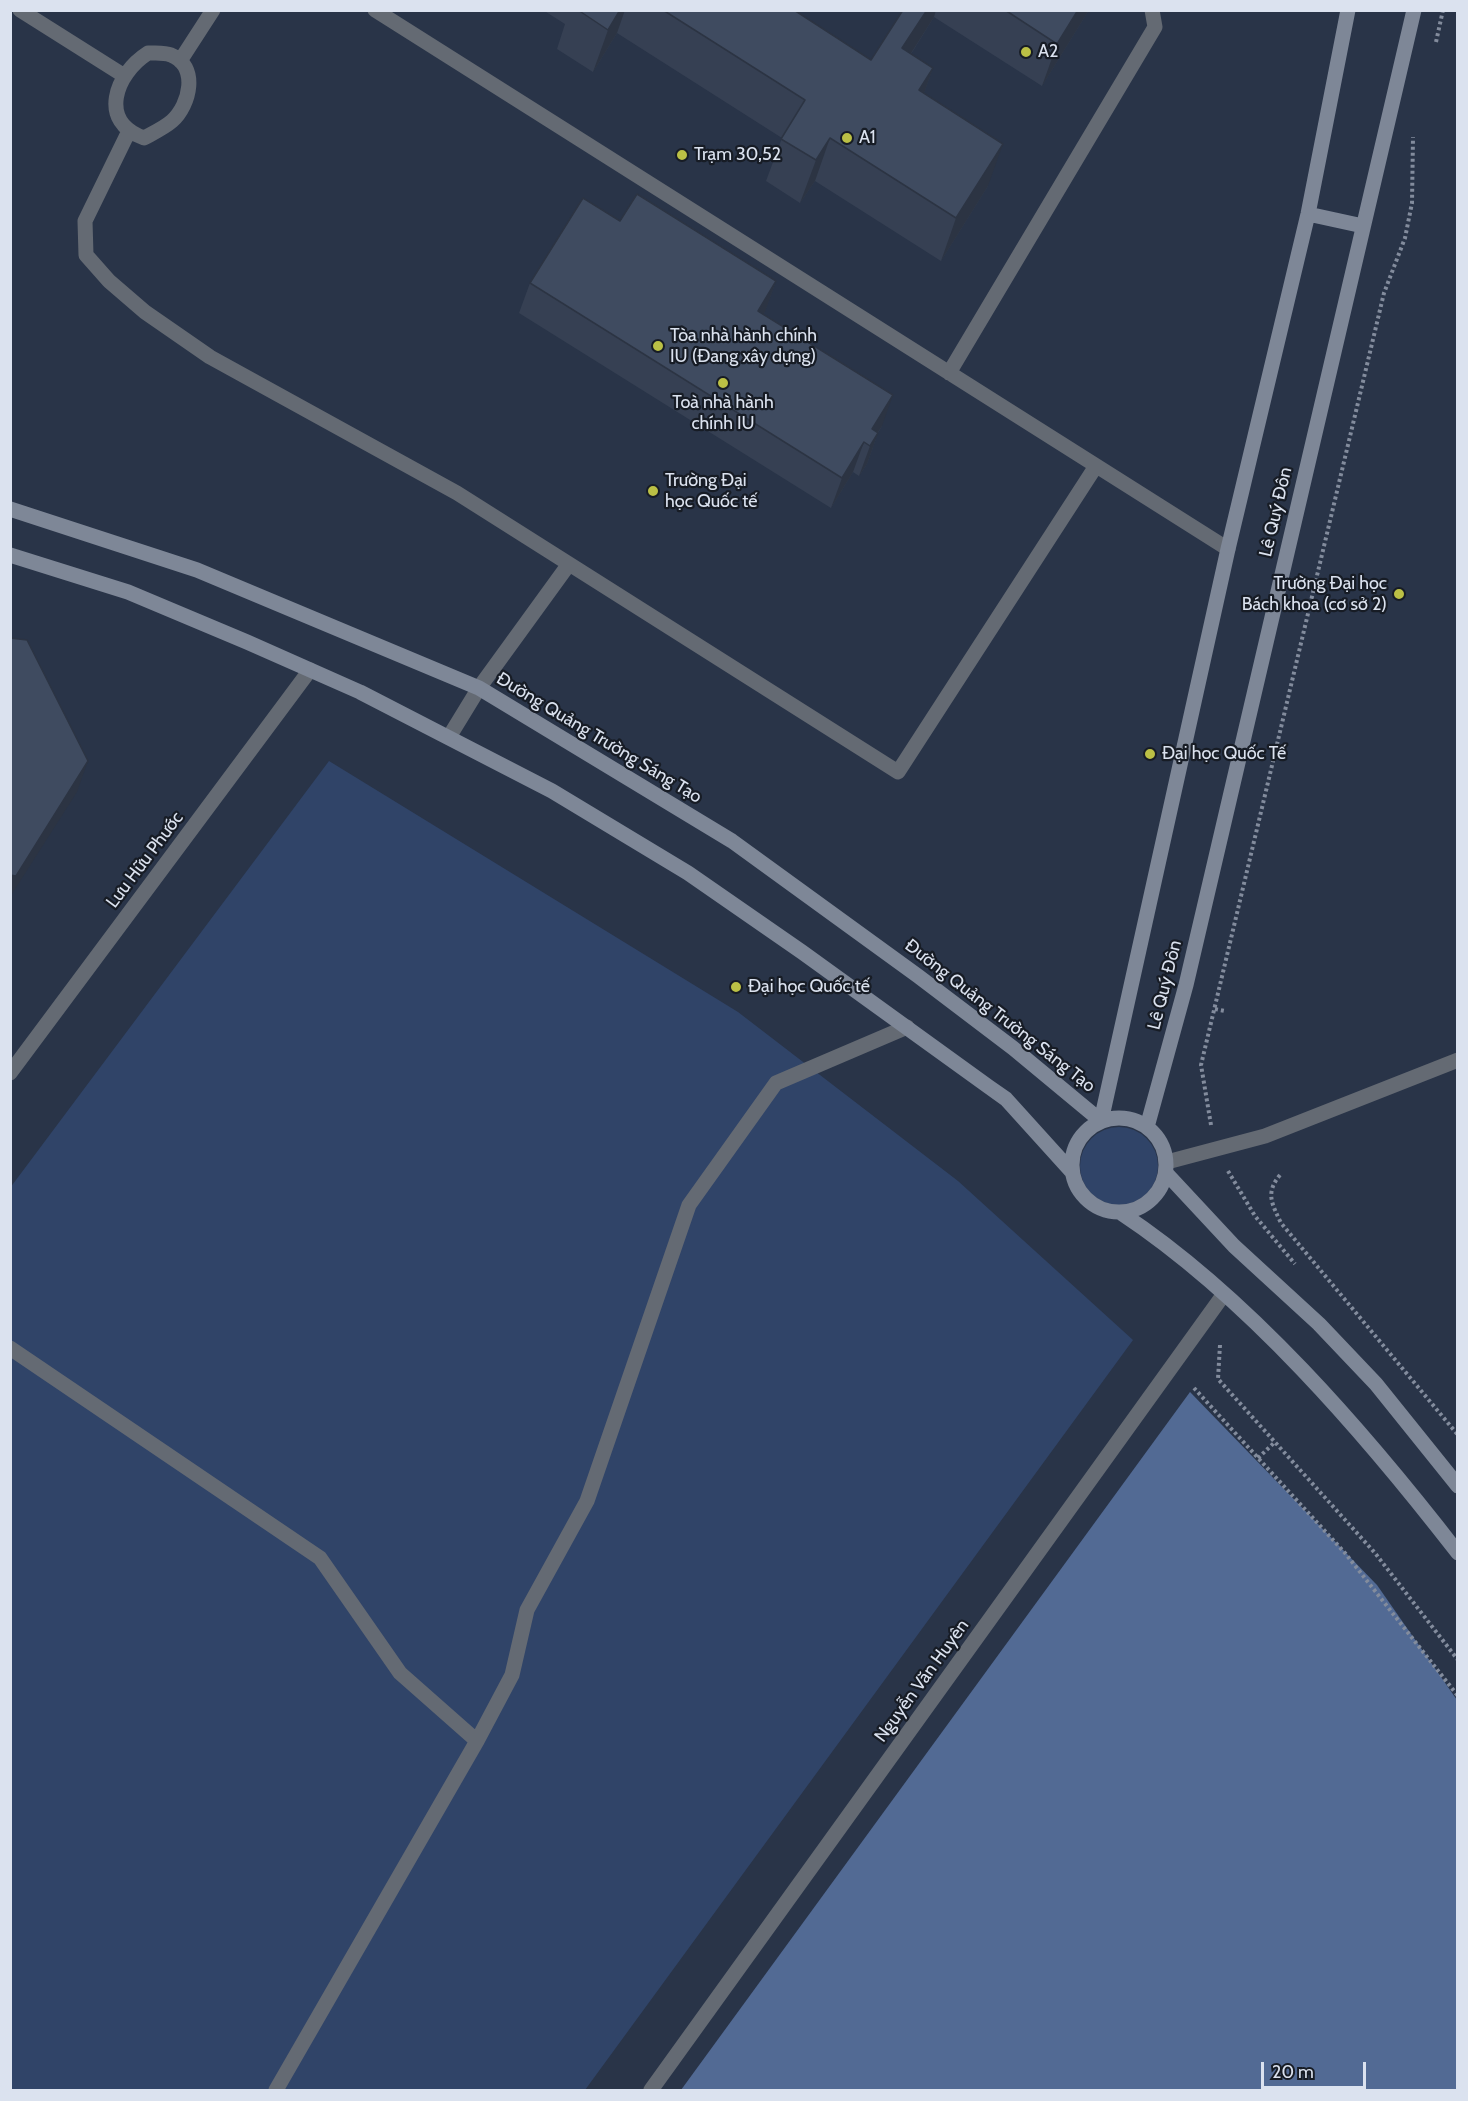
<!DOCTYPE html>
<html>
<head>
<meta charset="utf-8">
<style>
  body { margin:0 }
  #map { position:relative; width:1468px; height:2101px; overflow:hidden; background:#293448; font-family:Cabin,sans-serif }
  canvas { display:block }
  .frame { position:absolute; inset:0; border:12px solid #dbe2ef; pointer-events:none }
  .scale { position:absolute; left:1261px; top:2062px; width:105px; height:27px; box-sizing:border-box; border:3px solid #dbe2ef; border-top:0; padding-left:8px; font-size:18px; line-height:21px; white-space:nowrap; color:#dbe2ef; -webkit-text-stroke:4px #171c25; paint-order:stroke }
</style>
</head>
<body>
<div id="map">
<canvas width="1468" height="2101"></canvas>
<div class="frame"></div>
<div class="scale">20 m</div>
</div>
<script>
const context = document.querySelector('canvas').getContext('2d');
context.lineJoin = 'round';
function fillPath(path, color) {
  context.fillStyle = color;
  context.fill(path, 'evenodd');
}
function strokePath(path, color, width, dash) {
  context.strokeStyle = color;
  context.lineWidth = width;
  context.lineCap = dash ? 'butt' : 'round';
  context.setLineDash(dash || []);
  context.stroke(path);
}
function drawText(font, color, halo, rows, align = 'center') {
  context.font = font + ' Cabin,sans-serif';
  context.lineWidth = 4.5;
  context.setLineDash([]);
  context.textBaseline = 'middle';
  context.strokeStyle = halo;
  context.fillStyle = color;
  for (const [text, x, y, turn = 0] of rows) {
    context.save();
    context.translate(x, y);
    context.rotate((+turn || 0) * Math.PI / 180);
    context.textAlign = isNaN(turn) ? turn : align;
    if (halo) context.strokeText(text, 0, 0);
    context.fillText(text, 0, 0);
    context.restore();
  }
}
const green = new Path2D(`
  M329,761L738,1012L958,1181L1133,1340L585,2090H11L10,1188Z
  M1080 1166a39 39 0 1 1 78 0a39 39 0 1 1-78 0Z`);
const forest = new Path2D(`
  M1190,1392L1377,1585L1457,1700V2090H681Z`);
const path = new Path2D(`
  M1436,42L1443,10
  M1215,1009L1225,1011
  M1211,1125L1201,1065L1384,293L1405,238L1412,203L1413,137
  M1228,1171L1255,1216L1295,1264
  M1280,1175C1265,1193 1272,1204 1281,1223L1458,1435
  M1220,1345L1218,1379L1375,1553L1458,1660
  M1194,1388L1345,1553L1458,1696
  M1258,1458L1275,1442`);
const lane = new Path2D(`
  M20,10L123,75
  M375,10L1228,549
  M148,53C155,53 164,52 171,55C199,66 190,105 172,121C164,128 153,133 144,138C98,122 115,74 148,53Z
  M180,61L213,10
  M128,133L85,221L86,255L109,281L145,312L210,357L457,493L898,772L1096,466
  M949,373L1155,27L1152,10
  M449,737L479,688L569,564
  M1167,1162L1265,1136L1458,1060
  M10,1348L320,1558L400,1673L477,1741
  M276,2090L477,1741L512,1675L527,1610L587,1501L689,1205L776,1083L907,1027`);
const street = new Path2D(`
  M10,1073L310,670
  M651,2090L1224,1294`);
const secondary = new Path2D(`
  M1308,214L1363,226
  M10,509L197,570L479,688L732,841L918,976L1013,1048L1101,1121
  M10,555L128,592L247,642L360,692L552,791L688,873L802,952L989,1087L1006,1099L1072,1172
  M1072 1165a47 47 0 1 1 94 0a47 47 0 1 1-94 0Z
  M1101,1121L1228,549L1308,214L1348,10
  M1147,1127L1186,985L1414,10
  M1166,1173L1234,1246L1319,1324L1376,1384L1458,1486
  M1121,1213C1248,1297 1365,1433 1458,1553`);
const wall = new Path2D(`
  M543,10H794L871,60L903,10H1089L1042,86L934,17L911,54L933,68L924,93L988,186L941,261L815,181L800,203L766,181L782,138L617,33L593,72L557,49L565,24Z
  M620,221L776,281L764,314L882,426L878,433L867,464L859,476L853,472L831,508L519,313L530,283Z`);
const shadedWall = new Path2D(`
  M620,10H625L617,33L593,72L608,30Z
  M927,10H936L934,17L887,91L902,48Z
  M1078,10H1089L1042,86L1057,44Z
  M933,68L918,110L919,90Z
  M830,138L815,181L800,203L816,160Z
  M1003,144L988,186L941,261L956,218Z
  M776,281L765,312L747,341L758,311Z
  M893,395L882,426L870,445L872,429Z
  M878,433L867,464L859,476L870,446Z
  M864,442L853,472L831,508L842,478Z
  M88,761L77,792L10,897V875Z`);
const building = new Path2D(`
  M578,10H620L608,30Z
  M663,10H794L871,60L903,10H927L902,48L933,68L919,90L1003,144L956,218L830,138L816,160L781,139L805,100Z
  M1005,10H1078L1057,44Z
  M637,194L776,281L758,311L893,395L872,429L878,433L870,446L864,442L842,478L530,283L583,198L620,221Z
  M10,638L27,640L88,761L16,876L10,875Z`);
const markers = [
  [1026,52,6,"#bbc045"],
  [847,138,6,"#bbc045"],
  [682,155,6,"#bbc045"],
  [658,346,6,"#bbc045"],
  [723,383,6,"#bbc045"],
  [653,491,6,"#bbc045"],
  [1399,594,6,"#bbc045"],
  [1150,754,6,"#bbc045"],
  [736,987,6,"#bbc045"]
];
const poiNames = [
  ["A2",1038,52],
  ["A1",859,138],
  ["Trạm 30,52",694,155],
  ["Tòa nhà hành chính",670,336],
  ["IU (Đang xây dựng)",670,357],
  ["Toà nhà hành",723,403,"center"],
  ["chính IU",723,424,"center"],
  ["Trường Đại",665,481],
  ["học Quốc tế",665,502],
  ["Trường Đại học",1387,584,"right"],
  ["Bách khoa (cơ sở 2)",1387,605,"right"],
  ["Đại học Quốc Tế",1162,754],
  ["Đại học Quốc tế",748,987]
];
const streetNames = [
  ["Lê Quý Đôn",1276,512,-77],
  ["Đường Quảng Trường Sáng Tạo",599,738,31],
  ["Lưu Hữu Phước",145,860,-53],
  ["Lê Quý Đôn",1165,985,-76],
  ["Đường Quảng Trường Sáng Tạo",1000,1016,38],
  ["Nguyễn Văn Huyên",922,1681,-54]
];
fillPath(green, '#304468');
fillPath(forest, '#526a94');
strokePath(path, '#838c9d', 4, [3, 3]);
strokePath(lane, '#646a73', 15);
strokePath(street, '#646a73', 15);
strokePath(secondary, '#7e8797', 15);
fillPath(wall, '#364053');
fillPath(shadedWall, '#2c3443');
fillPath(building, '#3f4b60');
strokePath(building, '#2c3443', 1.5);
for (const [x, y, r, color] of markers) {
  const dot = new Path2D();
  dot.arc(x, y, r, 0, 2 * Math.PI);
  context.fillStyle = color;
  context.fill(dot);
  strokePath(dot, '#171c25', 2);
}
drawText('18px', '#dbe2ef', '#171c25', poiNames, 'left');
drawText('18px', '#dbe2ef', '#171c25', streetNames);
</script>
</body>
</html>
